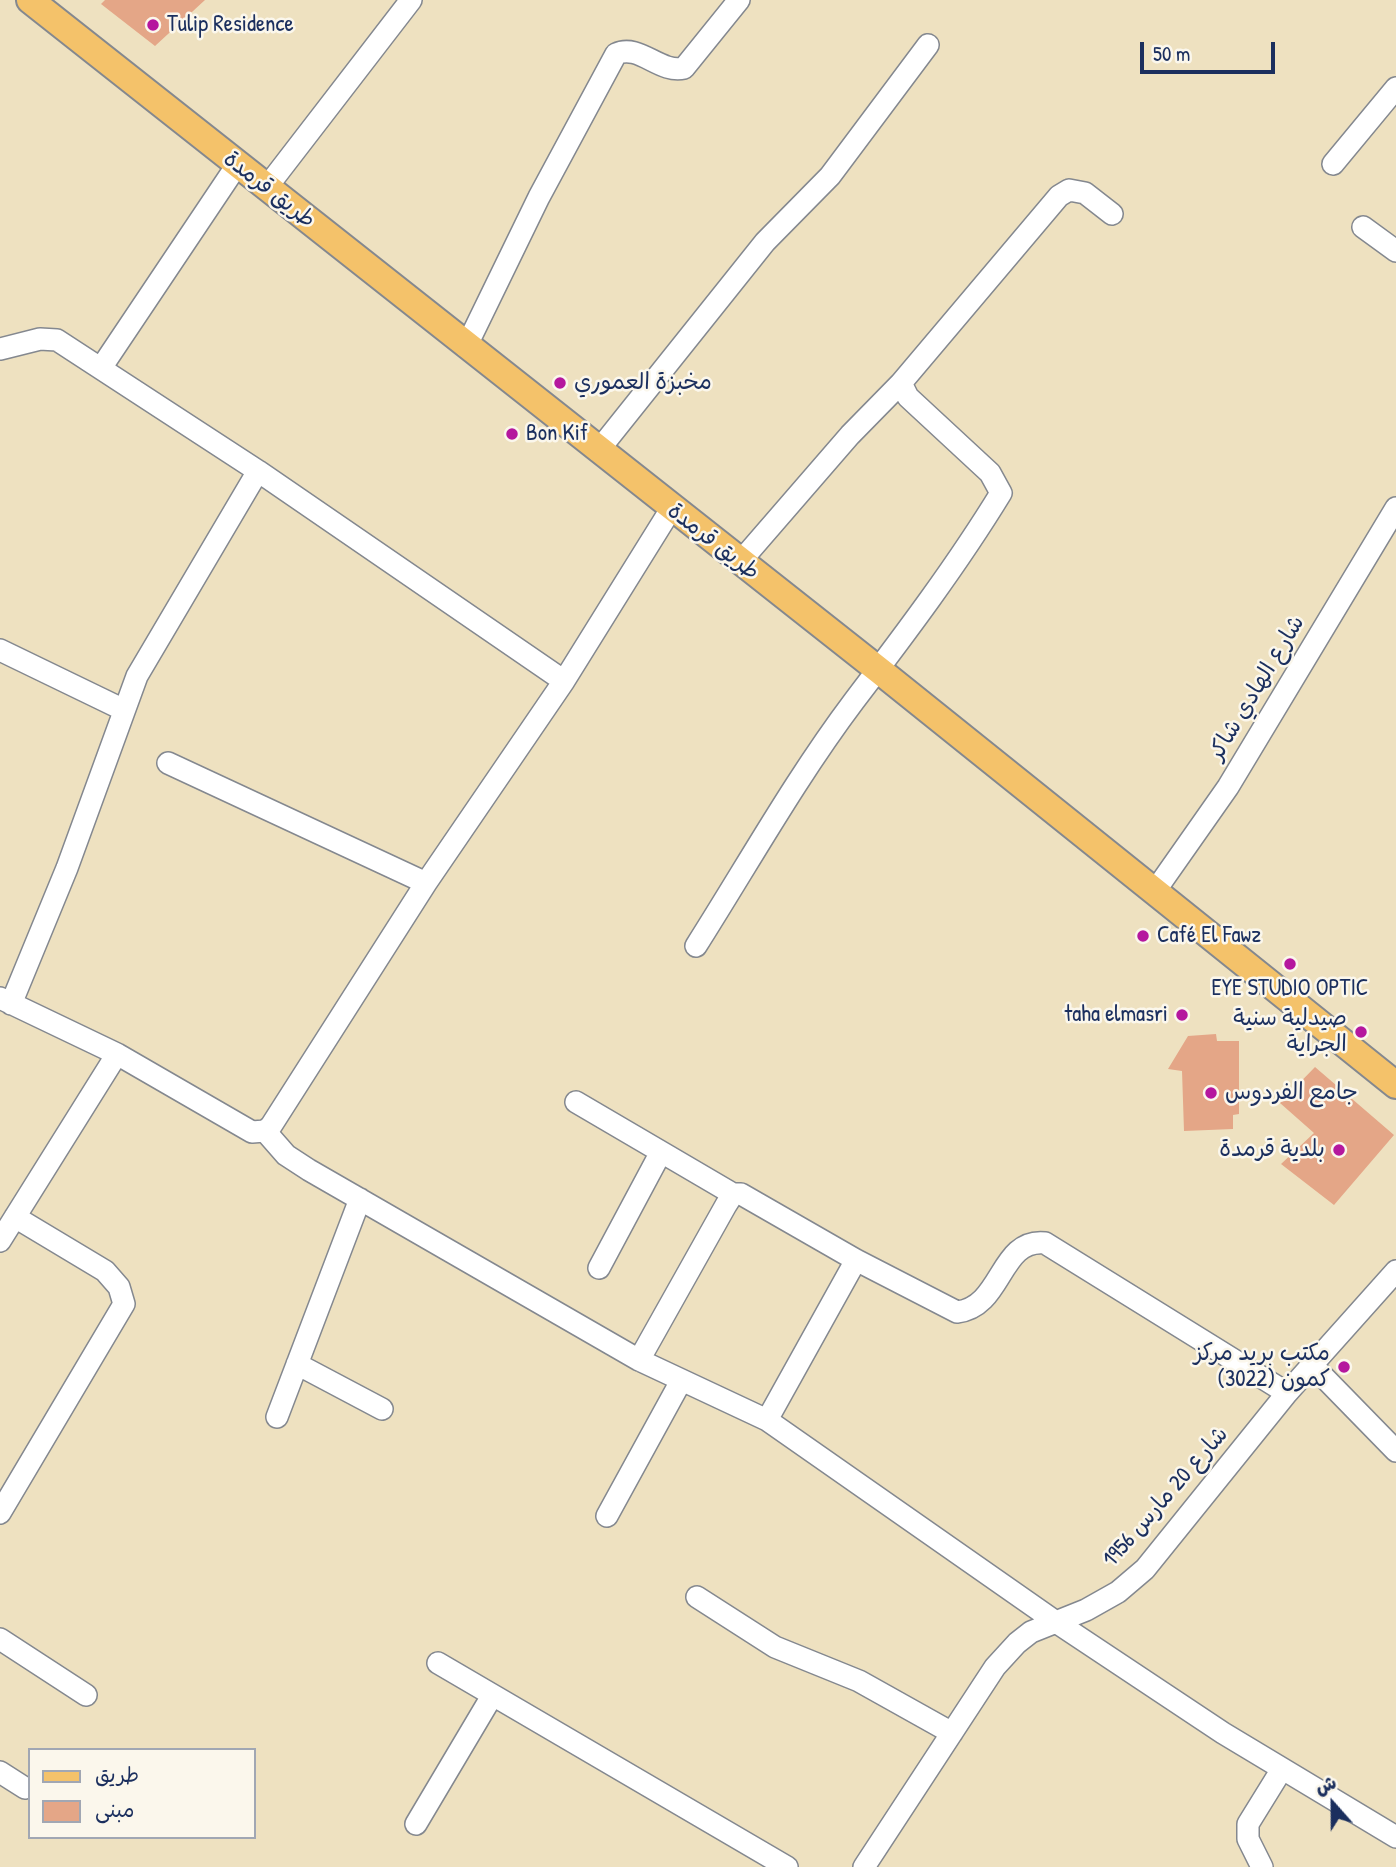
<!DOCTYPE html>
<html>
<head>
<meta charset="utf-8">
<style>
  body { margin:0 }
  #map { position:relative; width:1396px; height:1867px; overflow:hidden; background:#eee1c0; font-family:"Patrick Hand","Playpen Sans Arabic",sans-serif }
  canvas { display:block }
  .legend { position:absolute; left:28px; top:1748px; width:228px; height:91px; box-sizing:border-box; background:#fbf7ec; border:2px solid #a1a7b3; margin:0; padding:9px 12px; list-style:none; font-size:21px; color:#1b2f5e }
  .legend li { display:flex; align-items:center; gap:14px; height:35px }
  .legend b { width:35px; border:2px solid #a1a7b3 }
  .north { position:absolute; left:1298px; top:1769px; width:70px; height:70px; -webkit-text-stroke:5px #fbf7ec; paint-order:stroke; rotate:339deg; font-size:19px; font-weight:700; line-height:28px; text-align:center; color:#1b2f5e }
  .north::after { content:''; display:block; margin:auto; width:24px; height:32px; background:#1b2f5e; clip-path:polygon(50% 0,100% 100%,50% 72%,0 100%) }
  .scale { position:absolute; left:1140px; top:42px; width:135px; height:32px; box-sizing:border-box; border:4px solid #1b2f5e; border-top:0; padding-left:9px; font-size:21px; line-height:24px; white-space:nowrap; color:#1b2f5e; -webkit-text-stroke:5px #fbf7ec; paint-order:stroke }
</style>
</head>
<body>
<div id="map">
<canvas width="1396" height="1867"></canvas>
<ul class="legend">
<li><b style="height:9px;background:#f4c26a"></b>طريق</li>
<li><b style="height:19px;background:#e4a687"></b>مبنى</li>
</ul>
<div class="north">ش</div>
<div class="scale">50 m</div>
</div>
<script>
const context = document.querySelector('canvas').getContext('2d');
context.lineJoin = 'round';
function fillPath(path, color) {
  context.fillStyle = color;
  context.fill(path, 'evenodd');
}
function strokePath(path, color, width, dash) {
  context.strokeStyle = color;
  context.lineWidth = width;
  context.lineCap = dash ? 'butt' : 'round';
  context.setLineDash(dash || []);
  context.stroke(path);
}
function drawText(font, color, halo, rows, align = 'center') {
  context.font = font + ' "Patrick Hand","Playpen Sans Arabic",sans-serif';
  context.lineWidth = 5;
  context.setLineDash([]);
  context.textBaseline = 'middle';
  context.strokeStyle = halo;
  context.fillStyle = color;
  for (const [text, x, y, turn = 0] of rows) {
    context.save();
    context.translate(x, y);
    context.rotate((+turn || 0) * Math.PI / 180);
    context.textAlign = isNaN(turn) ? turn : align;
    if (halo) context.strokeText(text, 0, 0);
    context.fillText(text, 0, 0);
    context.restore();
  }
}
const building = new Path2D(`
  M105,0H205L155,46L101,4Z
  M1216,1034L1217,1041H1239V1114L1233,1115V1129L1184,1131L1182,1071L1168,1069L1188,1036Z
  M1315,1067L1394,1135L1334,1205L1281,1164L1314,1133L1280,1103Z`);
const minor = new Path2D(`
  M1333,164L1396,88
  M267,187L411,0
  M1363,227L1396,251
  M466,347L539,197L616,54C639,43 660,74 684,68L739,0
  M0,349L40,339L57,340L258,471L564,681
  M101,368L237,165
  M598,451L765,242L830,176L928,45
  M740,562L850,435L901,383
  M0,650L124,710
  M168,763L426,883
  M1155,891L1228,787L1396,508
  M696,946C748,864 796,778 854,701C905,634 957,565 1001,493L990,473L908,397L901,383L1059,196L1069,190L1085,193L1112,214
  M0,998L117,1054L252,1132L265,1131L271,1126L426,883L564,681L671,509
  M11,1004L67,868L137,676L258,471
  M576,1102L733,1194
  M265,1131L286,1155L309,1170L639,1360L767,1420L1056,1622L1223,1733L1396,1837
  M0,1241L117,1054
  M599,1268L661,1152
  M639,1360L726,1205L733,1194H741L856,1260L957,1312C1003,1307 999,1238 1045,1243L1287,1393
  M297,1364L382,1409
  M1313,1366L1396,1451
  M277,1417L360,1199
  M767,1420L856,1260
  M0,1513L124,1304L119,1287L105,1271L15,1217
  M607,1516L681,1381
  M697,1597L775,1647L859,1681L952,1733
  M0,1639L86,1695
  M438,1663L787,1867
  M0,1772L25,1788
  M416,1824L492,1696
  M864,1867L995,1667L1017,1643L1031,1632L1086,1610L1118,1592L1145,1569L1287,1393L1396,1271
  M1262,1867L1248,1839V1824L1282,1769`);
const major = new Path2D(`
  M30,0L880,671L1396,1085`);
const markers = [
  [153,25,7,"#b5179e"],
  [560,383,7,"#b5179e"],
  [512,434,7,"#b5179e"],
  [1143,936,7,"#b5179e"],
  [1290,964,7,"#b5179e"],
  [1182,1015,7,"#b5179e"],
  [1361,1032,7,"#b5179e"],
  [1211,1093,7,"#b5179e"],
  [1339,1150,7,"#b5179e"],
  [1344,1367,7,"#b5179e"]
];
const poiNames = [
  ["Tulip Residence",167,25],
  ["مخبزة العموري",574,383],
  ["Bon Kif",526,434],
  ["Café El Fawz",1157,936],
  ["EYE STUDIO OPTIC",1290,989,"center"],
  ["taha elmasri",1168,1015,"right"],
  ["صيدلية سنية",1347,1019,"right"],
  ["الجراية",1347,1045,"right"],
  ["جامع الفردوس",1225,1093],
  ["بلدية قرمدة",1325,1150,"right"],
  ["مكتب بريد مركز",1330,1354,"right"],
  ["كمون (3022)",1330,1380,"right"]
];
const streetNames = [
  ["طريق قرمدة",269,190,38],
  ["طريق قرمدة",713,542,38],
  ["شارع الهادي شاكر",1257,688,-59],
  ["شارع 20 مارس 1956",1166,1497,-49]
];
fillPath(building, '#e4a687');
strokePath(minor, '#84888f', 24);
strokePath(major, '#84888f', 30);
strokePath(minor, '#fff', 21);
strokePath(major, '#f4c26a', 26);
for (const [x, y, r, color] of markers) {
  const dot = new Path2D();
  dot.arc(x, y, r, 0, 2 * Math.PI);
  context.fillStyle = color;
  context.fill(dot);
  strokePath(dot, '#fbf7ec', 2.5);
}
drawText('23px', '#1b2f5e', '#fbf7ec', poiNames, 'left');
drawText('23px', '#1b2f5e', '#fbf7ec', streetNames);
</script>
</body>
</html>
